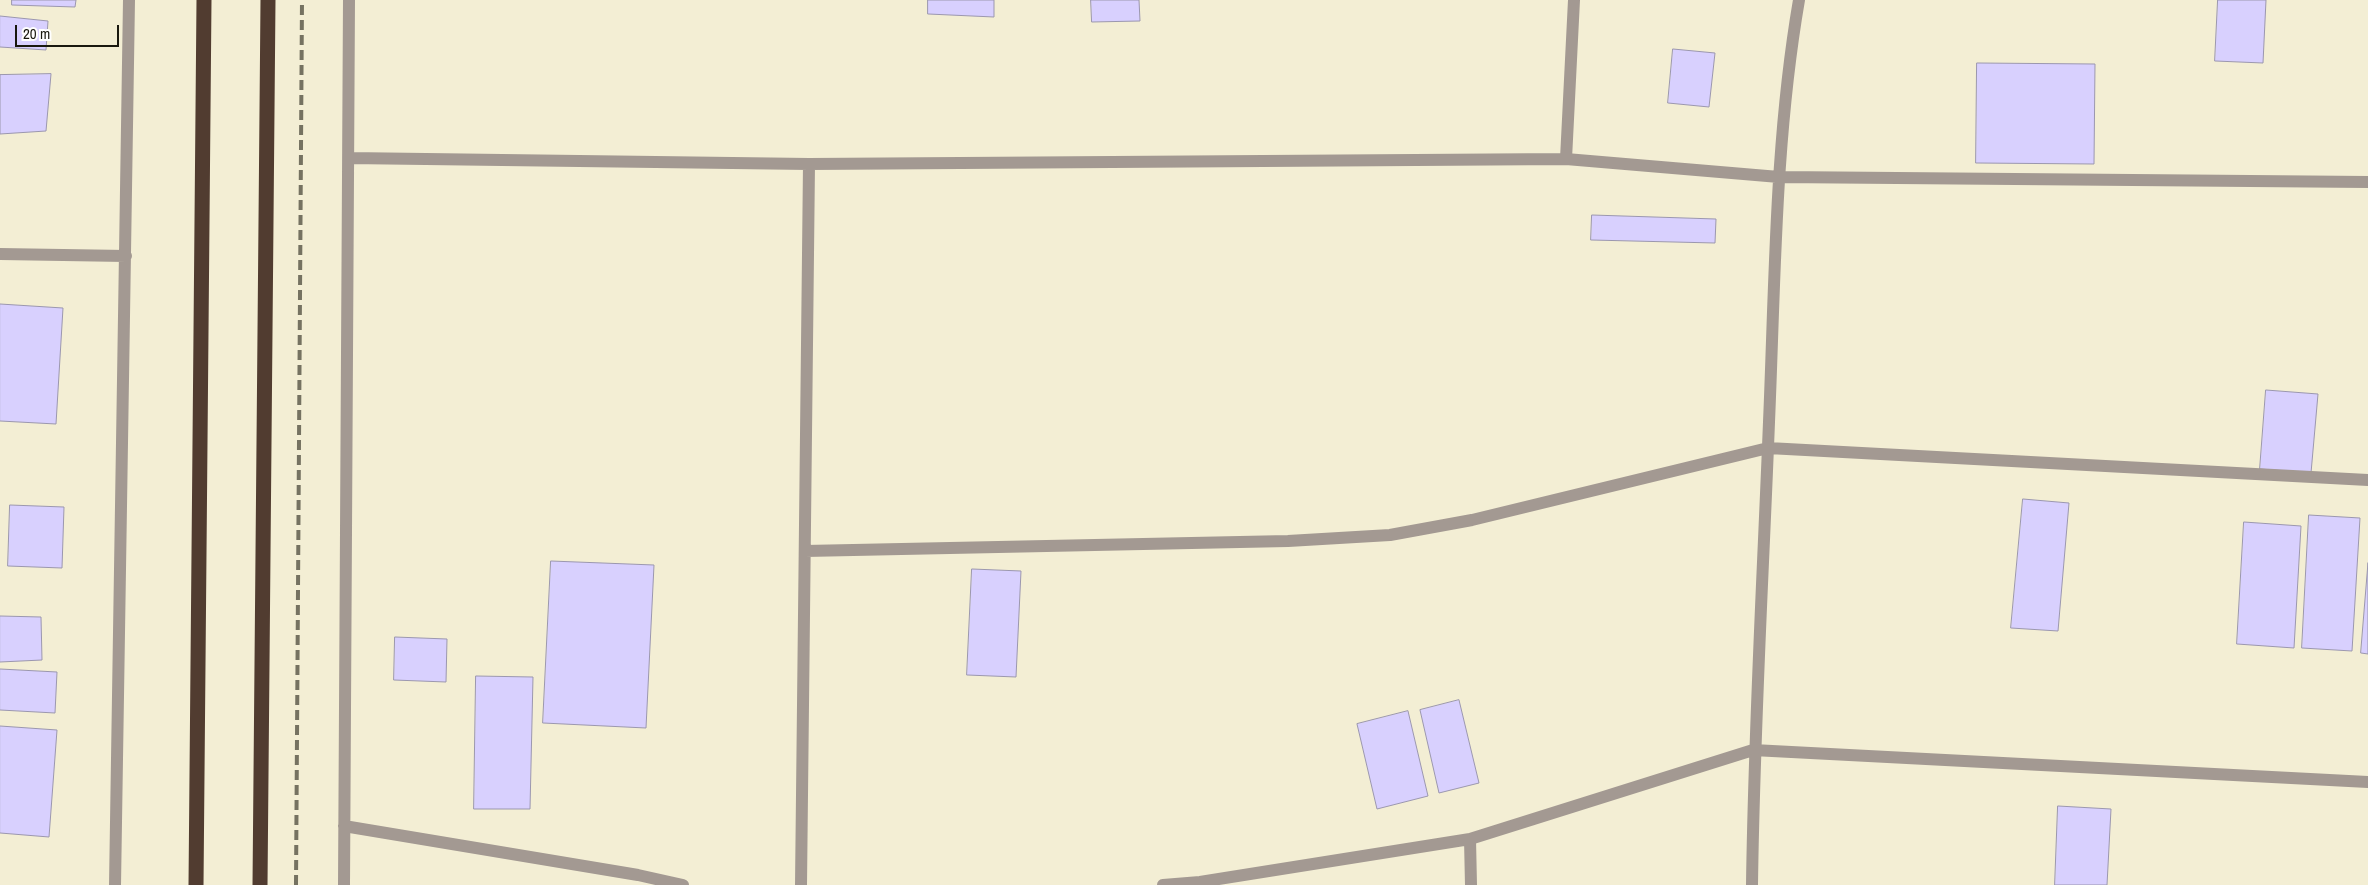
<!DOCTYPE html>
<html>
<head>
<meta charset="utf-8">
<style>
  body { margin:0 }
  #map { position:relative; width:2368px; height:885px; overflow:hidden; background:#f3eed4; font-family:"Archivo Narrow",sans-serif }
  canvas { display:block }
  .scale { position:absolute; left:15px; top:25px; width:104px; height:22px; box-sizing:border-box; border:2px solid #19180e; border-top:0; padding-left:6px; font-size:15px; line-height:18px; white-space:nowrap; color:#19180e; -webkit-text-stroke:4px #fff; paint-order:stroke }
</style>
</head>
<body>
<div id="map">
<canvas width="2368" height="885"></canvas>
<div class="scale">20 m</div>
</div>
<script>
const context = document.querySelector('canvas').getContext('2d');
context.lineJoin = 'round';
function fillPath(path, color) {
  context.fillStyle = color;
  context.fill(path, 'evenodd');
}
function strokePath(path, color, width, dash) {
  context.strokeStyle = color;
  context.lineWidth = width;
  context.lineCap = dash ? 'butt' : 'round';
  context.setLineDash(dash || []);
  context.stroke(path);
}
const building = new Path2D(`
  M12,0H76L75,7L12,5Z
  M928,0H994V17L928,14Z
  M1091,0H1139L1140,21L1092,22Z
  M2218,0H2266L2263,63L2215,61Z
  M0,16L48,21L46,50L0,47Z
  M1673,49L1715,53L1709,107L1668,103Z
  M1977,63L2095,64L2094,164L1976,163Z
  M51,74L46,131L0,134V75Z
  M1592,215L1716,219L1715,243L1591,240Z
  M0,304L63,308L56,424L0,421Z
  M2266,390L2318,394L2311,473L2260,469Z
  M2023,499L2069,503L2058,631L2011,628Z
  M10,505L64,507L62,568L8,566Z
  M2309,515L2360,518L2352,651L2302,648Z
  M2244,522L2301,526L2294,648L2237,644Z
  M551,561L654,565L646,728L543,723Z
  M2368,563V654L2361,653Z
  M972,569L1021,571L1016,677L967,675Z
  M0,616L41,617L42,660L0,662Z
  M395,637L447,639L446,682L394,680Z
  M0,669L57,672L55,713L0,710Z
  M476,676L533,677L530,809H474Z
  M1459,700L1479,783L1439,793L1420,710Z
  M1408,711L1428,796L1377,809L1357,724Z
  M0,726L57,730L49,837L0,833Z
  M2058,806L2111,809L2107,885H2055Z`);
const street = new Path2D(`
  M349,158L809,164L1566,159L1779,177L2368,182
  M1566,159L1574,0
  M0,254L126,256
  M805,551L1288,541L1390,535L1472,520L1768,448L2368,480
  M344,826L638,875L683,885
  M1470,839L1471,885
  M115,885L129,0
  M344,885L349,0
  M801,885L809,164
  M1163,885L1200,882L1470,839L1753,750L2368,782
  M1752,885C1754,730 1763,576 1769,422C1775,281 1775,139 1799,0`);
const highway = new Path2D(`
  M196,885L204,0
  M260,885L268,0`);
const rail = new Path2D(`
  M296,885L302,0`);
fillPath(building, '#d8d0fe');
strokePath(building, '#9b97ae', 1);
strokePath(street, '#a39992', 12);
strokePath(highway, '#513c30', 15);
strokePath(rail, '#757261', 4, [10, 5]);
</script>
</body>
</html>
